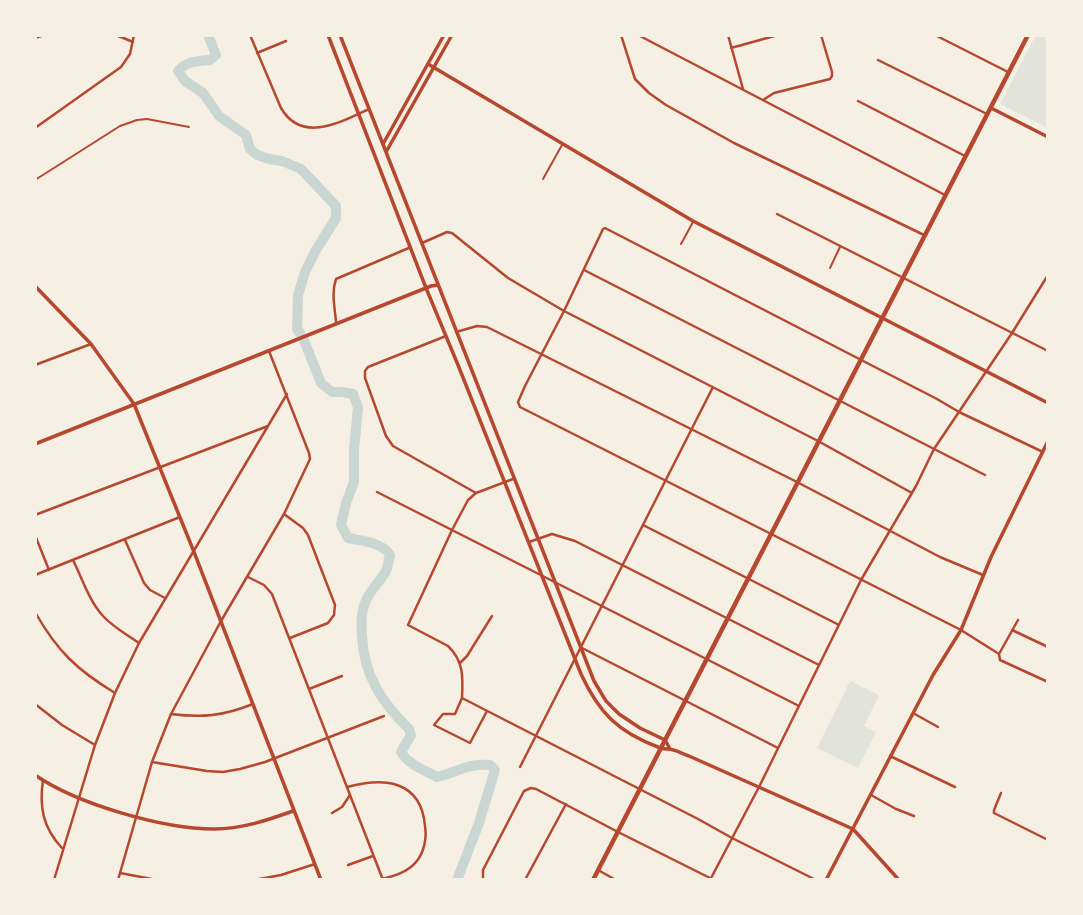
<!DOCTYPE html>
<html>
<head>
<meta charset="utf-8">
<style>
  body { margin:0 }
  #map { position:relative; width:1083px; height:915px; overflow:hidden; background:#f6efe4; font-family:Mulish,sans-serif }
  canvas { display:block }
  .frame { position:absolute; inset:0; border:37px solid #f6efe4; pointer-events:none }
</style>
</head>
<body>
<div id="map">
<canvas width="1083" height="915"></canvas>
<div class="frame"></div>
</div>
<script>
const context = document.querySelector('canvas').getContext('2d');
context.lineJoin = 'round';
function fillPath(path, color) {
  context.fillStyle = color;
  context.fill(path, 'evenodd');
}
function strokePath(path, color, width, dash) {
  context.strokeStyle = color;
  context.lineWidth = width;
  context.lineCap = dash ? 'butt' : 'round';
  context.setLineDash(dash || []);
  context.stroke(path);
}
const green = new Path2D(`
  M1036,35H1048V128L1000,104Z
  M850,681L879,695L864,726L876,732L858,768L817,748Z`);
const river = new Path2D(`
  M208,35L216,55L210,60C197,61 187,61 178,71L185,81L203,93L219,116L246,135L250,149L257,155L269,159L282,161L301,169L336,206V218L316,250L305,272L298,295L297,329L300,333
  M303,338L321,383L332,392H342L353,394L358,407L354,450V482L346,503L341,525L348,538C362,541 382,542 390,555C389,560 388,566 386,571C380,582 369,591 365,603C361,613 361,624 362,635C363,674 382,703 409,729L411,735L401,752C408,764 424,770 437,777C458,772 467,763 490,765L495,770L479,823L457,880`);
const service = new Path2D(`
  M543,179L562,145
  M35,180L120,126L137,120L147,119L189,127
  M681,244L693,222
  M830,268L840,247`);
const minor = new Path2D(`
  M116,35L133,42
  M250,35L281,108C302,144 341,122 369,109
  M621,35L635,79L649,93L666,105L734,143L924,235
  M638,35L945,195
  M728,35L743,89
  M935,35L1008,72
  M35,38L44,35
  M731,48L778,35
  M257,53L286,41
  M878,60L987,114
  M763,100L774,93L830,79L832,76V72L821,35
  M858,101L965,156
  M35,128L121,67L130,54L134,35
  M777,214L1048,351
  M422,243L447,232L452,233L508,278L564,311L818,441L912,493
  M584,270L985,475
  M336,322C335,308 331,293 336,279L411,247
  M456,332L477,326L487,327L797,482L940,557L983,575
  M446,336L368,367L365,371V378L386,436L393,446L476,493
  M35,365L91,344
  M1043,452L959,412L937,399L605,228L603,229L564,311L525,386L518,402L520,407L961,630L999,654L1000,660L1048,682
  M513,479L476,493L468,500L452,530L408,625L448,646C464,661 463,678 462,698L698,819L732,838L816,880
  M377,492L799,706
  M284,514L303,528L308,535L335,605L334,615L328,623L290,638
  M35,515L268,426
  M643,525L839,625
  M35,535L49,570
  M125,540L144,583L150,590L165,598
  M529,542L552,534L575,541L819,665
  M73,560C82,578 89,601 103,616C113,627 126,634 139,643
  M35,575L180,517
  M248,577L264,585L272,594L383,880
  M35,612C57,651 77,670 115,693
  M1012,630L1048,647
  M582,648L778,748
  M999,654L1018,620
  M460,663L467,656L492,616
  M309,689L342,676
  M462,698L455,714H443L434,725L470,743L487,711
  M35,704L62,725L95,745
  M913,713L938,727
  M171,714C202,718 223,716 253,704
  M890,756L955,787
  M152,762L207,771L223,772L240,769L265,762L384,716
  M520,767L713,387
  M43,780C39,807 43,828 62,848
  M347,787C384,777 421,780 425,826C427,838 424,853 416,862C408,872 394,876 382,879
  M1001,793L994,810V813L1048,840
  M871,795L896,809L914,816
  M332,813L342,807L350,795
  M348,865L373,856
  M598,870L616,880
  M120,873L157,880
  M54,880L95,745L115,693L139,643L287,394
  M118,880L152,762L171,714L221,621L284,514L310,459L309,453L269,351
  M254,880L281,875L315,864
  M483,880V870L524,791L531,788L536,789L618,832L714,880
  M525,880L566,804
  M710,880L759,787L861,580L916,486L934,449L1012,333L1048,275`);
const tertiary = new Path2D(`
  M428,64L693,221L1048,403
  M991,108L1048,137
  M35,286L91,344L134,404L194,552L321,880
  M35,444L431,286L438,285
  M35,775C77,804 163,829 214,829C242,829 268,820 293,811
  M826,880L933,675L961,630L991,557L1048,441`);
const secondary = new Path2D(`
  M328,35L426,288L458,365L581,674C599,713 618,732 658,747C665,750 660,748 668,749C675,749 682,754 689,756L853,829L899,880
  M340,35L594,681L606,701L619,714L640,728L665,740L670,749
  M383,144L444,35
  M386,152L452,35`);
const primary = new Path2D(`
  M593,880L1028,35`);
fillPath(green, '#e2e4dc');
strokePath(river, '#c9d6d2', 10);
strokePath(service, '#b5482f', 2);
strokePath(minor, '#b5482f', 2.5);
strokePath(tertiary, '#b5482f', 3.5);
strokePath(secondary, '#b5482f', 3.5);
strokePath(primary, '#b5482f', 4.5);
</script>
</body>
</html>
